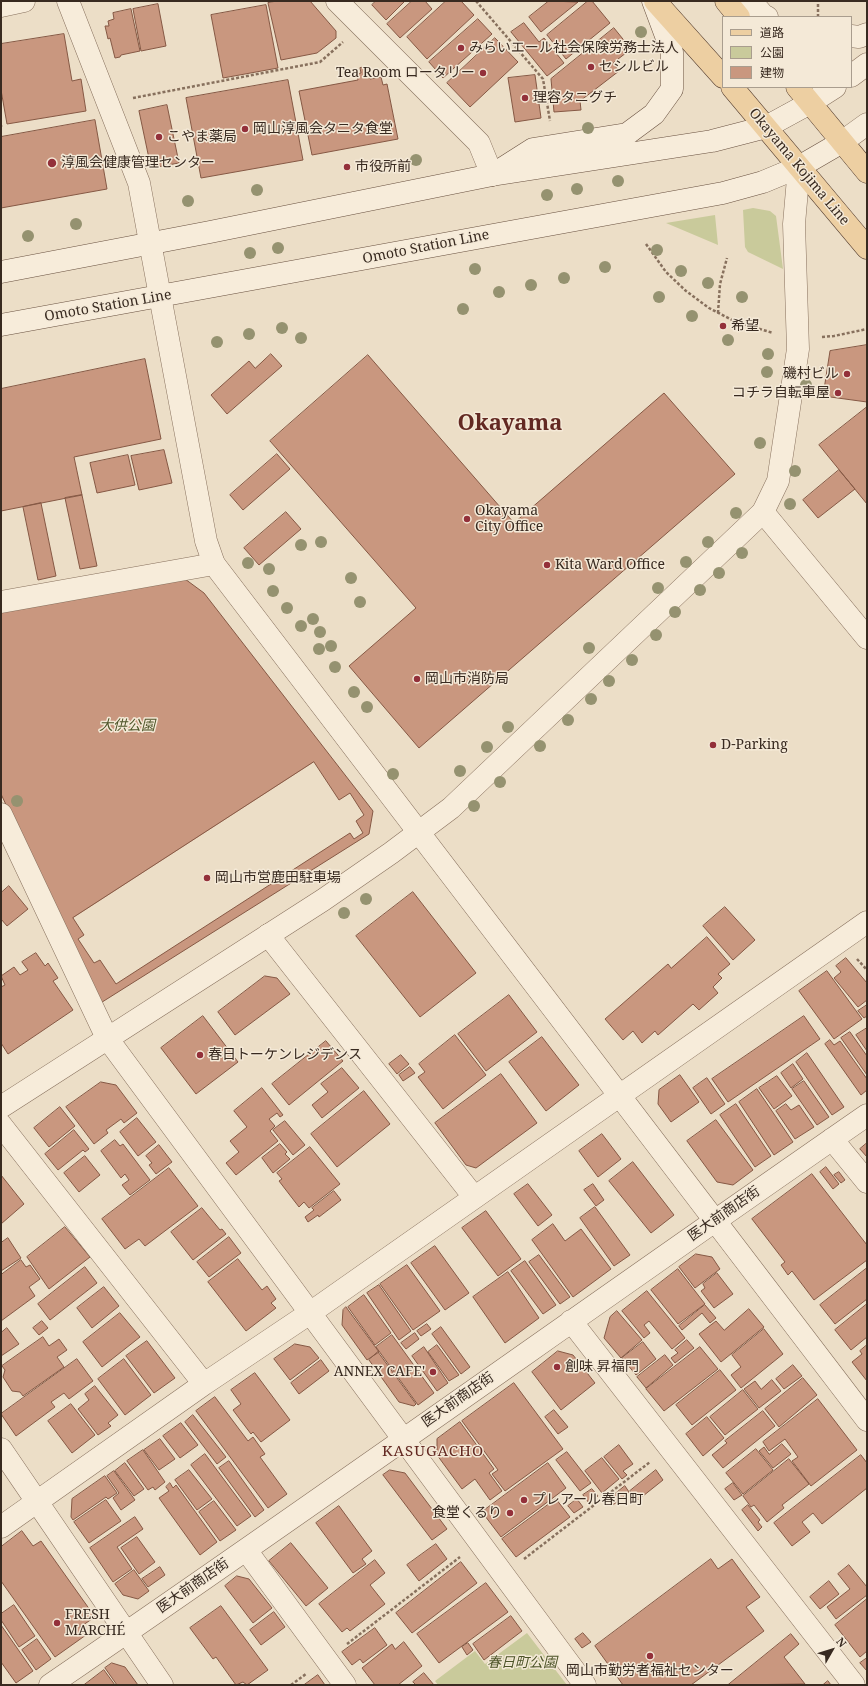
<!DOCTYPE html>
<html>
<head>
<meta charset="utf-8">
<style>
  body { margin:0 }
  #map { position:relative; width:868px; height:1686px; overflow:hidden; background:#ecdec7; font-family:"Noto Serif","Noto Sans JP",serif }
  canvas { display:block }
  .frame { position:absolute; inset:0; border:2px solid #382a20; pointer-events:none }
  .legend { position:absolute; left:722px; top:16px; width:130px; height:72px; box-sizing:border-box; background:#f4e9d7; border:1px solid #a99d8e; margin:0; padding:5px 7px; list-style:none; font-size:12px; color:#382a20 }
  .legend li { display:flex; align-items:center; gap:8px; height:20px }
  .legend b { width:20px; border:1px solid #a99d8e }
  .north { position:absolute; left:812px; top:1630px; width:40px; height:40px; -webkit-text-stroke:3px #f4e9d7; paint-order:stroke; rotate:51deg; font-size:11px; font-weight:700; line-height:16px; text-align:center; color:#382a20 }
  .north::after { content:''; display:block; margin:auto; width:14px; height:18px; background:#382a20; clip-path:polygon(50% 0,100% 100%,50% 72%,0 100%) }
</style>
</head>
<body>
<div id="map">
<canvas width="868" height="1686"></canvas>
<div class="frame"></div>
<ul class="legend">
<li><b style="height:5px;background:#edcfa2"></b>道路</li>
<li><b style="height:11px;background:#c9ca9b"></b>公園</li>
<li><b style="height:11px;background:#c9977f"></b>建物</li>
</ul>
<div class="north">N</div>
</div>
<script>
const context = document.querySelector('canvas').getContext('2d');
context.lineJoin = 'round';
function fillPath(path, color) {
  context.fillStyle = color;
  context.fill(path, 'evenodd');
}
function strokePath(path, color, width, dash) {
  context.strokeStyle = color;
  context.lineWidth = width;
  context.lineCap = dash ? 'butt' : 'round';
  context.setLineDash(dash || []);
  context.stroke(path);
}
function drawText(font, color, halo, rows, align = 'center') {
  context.font = font + ' "Noto Serif","Noto Sans JP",serif';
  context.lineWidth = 3;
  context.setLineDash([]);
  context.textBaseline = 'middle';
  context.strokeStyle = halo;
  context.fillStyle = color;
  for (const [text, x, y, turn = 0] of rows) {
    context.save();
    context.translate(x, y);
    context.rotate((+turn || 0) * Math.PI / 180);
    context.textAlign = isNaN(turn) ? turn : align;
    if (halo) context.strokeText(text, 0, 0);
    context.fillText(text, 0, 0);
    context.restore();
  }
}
const green = new Path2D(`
  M753,208L770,211L776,216L783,269L748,252L745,247L743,210Z
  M715,215L718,245L666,223Z
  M527,1633L567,1685H438L435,1681L475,1651L485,1664Z`);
const building = new Path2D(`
  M277,1H310L336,31V38L317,53L281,60L268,3Z
  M376,1H405L386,20L372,5Z
  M412,1H425L432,9L400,38L387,24Z
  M446,1H461L474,15L427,59L407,37Z
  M549,1L578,2L541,32L529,17Z
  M588,1H592L610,23L566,59L547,35Z
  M158,4L166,46L141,51L133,9Z
  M266,5L278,68L223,78L211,15Z
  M131,9L140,51L121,55L120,57L115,58L110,38L108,39L105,26H109L108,21L114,19L113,13Z
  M478,19L492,34L443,78L429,62Z
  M524,23L539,42L544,38L564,63L547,76L511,32Z
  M614,28L631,49L613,63L619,71L580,101L581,110L554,112L551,79Z
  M64,34L72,81L81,79L86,111L7,124L1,90V44Z
  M495,38L518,62L470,107L447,83Z
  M367,67L370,79L381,77L383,85L387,84L398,139L312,155L299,91L358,80L357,74L361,73L360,68Z
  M535,75L541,118L515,122L508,78Z
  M288,80L303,160L201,178L186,98Z
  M167,105L179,163L151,168L139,111Z
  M95,120L107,189L1,208V137Z
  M867,345V402L823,396L830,351Z
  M271,354L282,366L227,414L211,395L249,361L255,368Z
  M368,355L514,523L664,393L735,474L419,748L349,666L416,608L270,441Z
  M145,359L161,439L74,457L82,495L1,511V389Z
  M867,407V504L819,445Z
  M164,450L172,483L139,490L131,456Z
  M277,454L290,469L243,510L230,495Z
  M128,455L135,485L97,493L90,463Z
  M839,470L855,489L818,518L803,500Z
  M82,495L97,566L80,569L65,498Z
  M41,503L56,576L38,580L23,507Z
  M286,512L301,529L259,565L244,548Z
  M185,579L204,593L373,811L369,834L99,1004L1,794V612Z
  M314,762L339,800L350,793L364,815L356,821L363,833L354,839L350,833L116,984L100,960L94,963L78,939L84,935L73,918Z
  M9,886L28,909L7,926L1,919V893Z
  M413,892L476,973L420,1017L356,936Z
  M725,907L755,940L733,960L703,926Z
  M707,937L730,964L718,974L722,978L713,987L718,993L699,1010L693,1004L658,1035L655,1031L642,1043L633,1031L623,1040L605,1019L668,964L671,968Z
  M36,953L45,966L48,963L58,978L53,981L73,1010L8,1054L1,1043V987L5,985L1,976L14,967L20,975L28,970L22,962Z
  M846,958L867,983V1000L858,1007L834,978L841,972L836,966Z
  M827,971L862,1019L834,1039L799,991Z
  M265,976L277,978L290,994L235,1035L218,1012Z
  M509,995L537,1032L486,1071L458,1034Z
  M867,1005V1016L864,1018L858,1011Z
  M203,1016L238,1062L196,1094L161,1048Z
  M804,1016L820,1039L728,1102L712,1079Z
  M867,1028V1051L856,1035Z
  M850,1032L867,1056V1075L841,1038Z
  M455,1035L486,1075L443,1109L418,1077L425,1072L419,1064Z
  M542,1037L579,1085L546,1111L509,1062Z
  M830,1040L834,1045L840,1041L867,1079V1090L861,1095L825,1044Z
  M326,1041L343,1061L289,1105L272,1084Z
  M807,1053L844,1107L832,1115L796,1062Z
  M401,1055L409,1064L397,1074L389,1064Z
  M793,1064L803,1079L791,1088L781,1073Z
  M410,1067L415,1073L403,1081L399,1075Z
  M342,1068L359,1088L322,1118L312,1105L328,1092L321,1084Z
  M501,1074L537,1123L476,1168L466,1165L435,1123Z
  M680,1075L699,1102L671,1122L658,1104L659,1090Z
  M777,1076L792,1096L774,1109L759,1088Z
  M707,1078L725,1104L711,1114L693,1088Z
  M804,1081L829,1117L817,1125L792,1089Z
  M101,1082L116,1085L137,1113L124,1123L121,1119L106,1130L108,1133L94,1144L66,1107Z
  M262,1088L283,1115L280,1117L277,1113L269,1119L275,1126L270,1131L278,1141L236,1175L226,1163L239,1152L230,1141L247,1127L234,1111Z
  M757,1089L793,1142L774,1155L739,1102Z
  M364,1091L390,1124L337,1167L311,1134Z
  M736,1104L771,1156L755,1167L720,1115Z
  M786,1104L791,1110L799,1105L814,1127L795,1139L776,1111Z
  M60,1107L75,1126L49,1147L34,1128Z
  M137,1118L156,1142L138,1156L120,1132Z
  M716,1120L753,1170L733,1185L717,1182L687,1141Z
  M285,1121L305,1145L293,1155L273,1130Z
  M74,1130L89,1149L85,1152L83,1150L58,1170L45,1154Z
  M602,1134L621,1159L598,1177L579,1151Z
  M115,1140L120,1146L123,1144L150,1180L130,1195L122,1185L129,1180L125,1174L121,1178L101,1151Z
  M867,1143V1157L860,1149Z
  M280,1144L287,1152L285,1154L290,1159L273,1173L262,1158Z
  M159,1145L172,1162L156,1174L149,1165L152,1163L146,1156Z
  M310,1147L340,1184L309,1208L304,1202L299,1207L279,1181L282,1179L277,1173Z
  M85,1156L100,1175L79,1192L64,1173Z
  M633,1162L674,1215L651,1233L609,1181Z
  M826,1167L839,1184L833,1189L820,1172Z
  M169,1168L198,1206L145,1246L139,1239L125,1249L102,1219Z
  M839,1172L845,1180L841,1183L834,1175Z
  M812,1174L867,1245V1260L814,1300L792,1271L788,1275L781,1265L785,1262L752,1219Z
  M1,1175L24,1204L1,1224Z
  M528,1184L552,1215L538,1226L514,1194Z
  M593,1184L604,1200L596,1206L584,1190Z
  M334,1191L341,1200L319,1217L318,1215L308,1222L305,1217L314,1210L312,1208Z
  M595,1207L630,1255L614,1266L580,1218Z
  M202,1208L220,1230L222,1229L226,1234L193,1260L171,1232Z
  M486,1211L521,1259L498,1276L462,1228Z
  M553,1224L565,1241L581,1229L611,1269L573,1297L532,1240Z
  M65,1227L90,1257L49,1289L27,1257Z
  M229,1237L241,1253L209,1277L197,1262Z
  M8,1238L21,1258L1,1271V1243Z
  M435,1246L469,1293L445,1310L411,1263Z
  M696,1254L712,1257L720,1269L695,1288L679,1267Z
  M539,1255L570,1297L560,1304L529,1262Z
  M238,1259L262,1290L267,1286L276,1299L271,1303L276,1308L246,1331L208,1282Z
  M21,1260L26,1267L30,1265L40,1279L29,1287L35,1296L1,1321V1275Z
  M525,1261L556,1305L543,1314L511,1271Z
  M407,1265L440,1311L413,1330L380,1284Z
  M85,1267L97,1283L50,1320L38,1304Z
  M867,1268V1299L835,1324L820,1305Z
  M678,1269L705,1304L678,1324L651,1290Z
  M508,1272L539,1318L505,1343L473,1297Z
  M717,1273L733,1294L714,1308L701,1291L705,1288L703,1284Z
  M379,1285L411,1331L399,1340L367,1293Z
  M104,1287L119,1306L92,1328L77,1308Z
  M647,1291L685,1338L672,1349L649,1321L644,1325L650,1333L644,1338L622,1311Z
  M364,1295L391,1333L375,1345L348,1307Z
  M867,1304V1337L851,1350L835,1330Z
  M705,1305L716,1318L710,1323L702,1313L682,1330L679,1326Z
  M346,1307L379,1352L367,1360L342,1325L343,1310Z
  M749,1309L764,1327L721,1362L699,1334L716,1321L724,1330Z
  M617,1311L642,1340L621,1358L604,1338L610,1317Z
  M120,1313L140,1337L102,1367L83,1342Z
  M42,1321L48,1328L39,1335L33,1328Z
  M427,1324L431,1329L421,1336L417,1331Z
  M441,1327L470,1367L461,1374L432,1334Z
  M7,1328L19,1344L1,1356V1333Z
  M764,1329L783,1354L741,1388L731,1375L741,1367L732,1355Z
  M415,1333L419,1339L406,1349L401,1343Z
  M392,1335L434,1393L418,1405L376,1347Z
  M43,1337L49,1346L59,1339L67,1350L57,1357L64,1367L23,1396L20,1392L12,1391L3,1377L5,1370L2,1366Z
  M687,1340L694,1348L675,1363L671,1358L678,1353L675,1350Z
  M147,1341L175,1378L154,1393L126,1356Z
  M643,1342L656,1359L636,1375L622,1358Z
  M295,1344L310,1347L319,1358L290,1380L274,1359Z
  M437,1345L459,1375L449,1381L428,1352Z
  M867,1345V1381L852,1362L862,1354L860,1351Z
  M424,1347L448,1383L437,1391L412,1356Z
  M700,1347L718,1369L664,1411L646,1389Z
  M558,1351L573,1355L595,1383L561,1410L532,1372Z
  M378,1352L416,1404L414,1406L399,1402L369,1360Z
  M665,1355L673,1365L646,1388L637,1377Z
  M77,1359L93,1381L69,1399L64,1393L51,1402L55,1407L16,1436L1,1414Z
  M124,1359L151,1395L125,1415L98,1379Z
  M321,1360L329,1371L299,1394L291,1383Z
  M793,1365L802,1376L784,1389L776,1379Z
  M720,1370L736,1390L692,1425L676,1405Z
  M255,1373L290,1420L261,1442L253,1432L251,1434L233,1410L241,1404L231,1390Z
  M803,1378L817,1395L779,1427L765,1409Z
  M772,1380L781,1391L759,1408L744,1389L755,1381L761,1389Z
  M514,1383L563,1449L505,1491L492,1474L498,1470L462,1421Z
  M95,1386L118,1415L108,1423L111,1426L98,1435L78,1409L89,1400L85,1394Z
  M743,1390L758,1409L725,1435L710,1417Z
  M215,1397L248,1441L253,1437L265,1454L260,1457L287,1494L268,1508L196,1411Z
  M818,1399L857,1450L811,1486L792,1461L798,1457L785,1439L769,1451L763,1442Z
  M71,1404L95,1435L72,1453L48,1421Z
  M554,1410L568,1427L558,1434L545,1417Z
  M763,1411L775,1426L723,1468L712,1455L727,1443L725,1441Z
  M193,1415L226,1457L217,1464L185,1422Z
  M707,1417L724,1438L703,1456L686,1434Z
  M460,1422L494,1469L489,1473L502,1491L490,1500L475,1479L462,1489L437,1455V1439Z
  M181,1423L198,1445L180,1458L163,1436Z
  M160,1439L175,1459L159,1470L144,1450Z
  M782,1444L791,1454L773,1468L759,1451L764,1447L769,1454Z
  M619,1445L633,1464L623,1471L627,1475L622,1479L604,1457Z
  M756,1449L773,1470L743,1494L726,1473Z
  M143,1450L165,1482L155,1490L153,1487L148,1490L127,1461Z
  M567,1452L591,1483L580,1491L556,1460Z
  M205,1454L251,1516L237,1526L191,1465Z
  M861,1455L867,1463V1488L822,1524L813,1513L802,1522L810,1532L792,1546L774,1523Z
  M602,1458L619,1479L602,1493L585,1471Z
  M789,1459L809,1484L782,1505L784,1508L767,1522L754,1505L751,1507L743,1496Z
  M229,1461L264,1510L255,1517L219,1468Z
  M125,1463L144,1489L134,1496L115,1471Z
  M548,1463L566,1488L501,1537L482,1512Z
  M189,1470L212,1499L197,1510L175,1480Z
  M390,1470L405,1473L447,1529L432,1540L383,1475Z
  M656,1470L663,1480L638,1500L630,1491Z
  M114,1471L135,1500L121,1510L113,1498L119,1493L107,1476Z
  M105,1476L117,1493L108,1499L106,1497L73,1520L71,1517L72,1499Z
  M170,1483L173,1488L176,1485L217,1542L200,1555L159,1498L169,1491L166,1487Z
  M733,1483L742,1495L734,1500L725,1489Z
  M625,1486L629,1492L613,1505L609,1499Z
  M592,1489L598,1496L589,1503L583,1495Z
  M556,1499L570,1517L516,1557L502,1539Z
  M577,1499L583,1507L574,1513L568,1506Z
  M106,1500L121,1521L89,1543L74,1522Z
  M214,1501L236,1530L220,1541L199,1512Z
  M748,1505L760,1520L758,1522L762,1527L758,1531L742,1510Z
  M339,1506L372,1551L362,1559L366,1564L353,1573L316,1523Z
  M135,1517L143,1529L117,1547L132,1569L113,1582L90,1548Z
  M22,1531L33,1546L41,1541L95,1617L80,1627L86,1635L55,1657L1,1581V1547Z
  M137,1537L155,1562L139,1574L121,1548Z
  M291,1543L328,1588L306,1606L269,1561Z
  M436,1544L447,1559L419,1581L407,1565Z
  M711,1559L718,1569L732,1559L760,1597L746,1607L764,1631L691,1685H623L595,1646Z
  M375,1560L385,1573L370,1585L385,1604L350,1631L347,1628L342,1632L319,1604Z
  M461,1562L477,1583L412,1633L396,1613Z
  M849,1565L867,1587V1595L836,1619L827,1607L850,1589L838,1574Z
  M160,1567L165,1575L148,1587L142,1579Z
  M134,1570L149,1591L138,1599L123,1595L115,1584Z
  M237,1576L249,1579L272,1608L253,1623L225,1586Z
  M829,1581L839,1594L820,1609L810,1597Z
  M486,1583L508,1612L439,1663L417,1634Z
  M867,1599V1651L860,1657L835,1625Z
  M14,1605L35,1636L19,1647L1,1620V1614Z
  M221,1606L268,1670L247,1685L243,1682L236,1685L216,1657L213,1659L190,1628Z
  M274,1612L285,1627L261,1645L250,1630Z
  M511,1616L522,1631L484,1660L473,1644Z
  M1,1625L33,1671L16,1683L1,1662Z
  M375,1628L387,1645L363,1663L360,1659L352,1665L342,1652Z
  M583,1633L591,1642L582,1648L575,1639Z
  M791,1634L799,1644L784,1657L805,1684L728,1685Z
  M37,1639L51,1659L36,1670L22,1650Z
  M404,1642L422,1666L398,1685H375L362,1668L392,1644L395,1649Z
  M468,1643L473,1650L467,1655L462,1647Z
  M867,1658V1671L860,1663Z
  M112,1663L125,1667L138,1685H117L105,1668Z
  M104,1670L115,1685H84Z
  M424,1673L434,1685H416L413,1682Z
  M318,1675L325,1685H304Z
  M828,1681L831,1685H823Z`);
const path = new Path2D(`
  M476,1L543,79L550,121
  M818,17V1
  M133,98L320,62L343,42
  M1,125V127
  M646,244L666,272L686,291L709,308L734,321L773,333
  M718,313L720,284L727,258
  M822,337L834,336L867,329
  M857,959L867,970
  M524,1559L650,1462
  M347,1644L460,1557
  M291,1685L306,1674`);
const minor = new Path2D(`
  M68,1L139,183L160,296
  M337,1L479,143L492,175
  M1,6L24,1
  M799,167L794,224L798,349L778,481L763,512L867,638
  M1,602L214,564
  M1,814L107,1038L585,1685
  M268,935L474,1197
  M1,1125L204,1384
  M832,1139L867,1182
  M571,1321L854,1685
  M1,1449L162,1685
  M1,1527L204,1384L310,1313L867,922
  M246,1550L345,1685
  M50,1685C324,1498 594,1304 867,1115`);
const tertiary = new Path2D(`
  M751,1L763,15L767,17
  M851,36L859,37L867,34
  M851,76L867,64
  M810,103L835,87
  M842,142L867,124
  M160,296L206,541L214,564L867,1420
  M1,1107L323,900L391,853L451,808L763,512`);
const secondary = new Path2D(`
  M500,170L533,149L627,134L654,114L672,89V52L653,1
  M1,272L210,232L492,175L712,141L766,127L810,103
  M1,325L723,193L763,182L799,167L842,142`);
const primary = new Path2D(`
  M655,1L723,77
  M726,1L739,17
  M732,87L867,248
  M797,87L867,172`);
const trees = [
  [641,32],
  [588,128],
  [416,160],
  [618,181],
  [577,189],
  [257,190],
  [547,195],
  [188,201],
  [76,224],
  [28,236],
  [278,248],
  [657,250],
  [250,253],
  [605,267],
  [475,269],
  [681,271],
  [564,278],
  [708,283],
  [531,285],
  [499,292],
  [659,297],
  [742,297],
  [463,309],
  [692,316],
  [282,328],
  [249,334],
  [301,338],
  [728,340],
  [217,342],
  [768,354],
  [767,372],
  [806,385],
  [760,443],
  [795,471],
  [790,504],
  [736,513],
  [321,542],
  [708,542],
  [301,545],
  [742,553],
  [686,562],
  [248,563],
  [269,569],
  [719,573],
  [351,578],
  [658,588],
  [700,590],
  [273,591],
  [360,602],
  [287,608],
  [675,612],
  [313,619],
  [301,626],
  [320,632],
  [656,635],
  [331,646],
  [589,648],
  [319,649],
  [632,660],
  [335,667],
  [609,681],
  [354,692],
  [591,699],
  [367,707],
  [568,720],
  [508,727],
  [540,746],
  [487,747],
  [460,771],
  [393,774],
  [500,782],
  [17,801],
  [474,806],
  [366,899],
  [344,913]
];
const markers = [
  [461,48,4,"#93303a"],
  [591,67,4,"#93303a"],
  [483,73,4,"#93303a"],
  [525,98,4,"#93303a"],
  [245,129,4,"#93303a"],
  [159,137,4,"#93303a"],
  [52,163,5,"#93303a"],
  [347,167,4,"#93303a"],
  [723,326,4,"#93303a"],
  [847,374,4,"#93303a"],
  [838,393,4,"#93303a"],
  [467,519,4,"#93303a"],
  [547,565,4,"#93303a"],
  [417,679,4,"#93303a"],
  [713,745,4,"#93303a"],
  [207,878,4,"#93303a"],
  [200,1055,4,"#93303a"],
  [557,1367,4,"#93303a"],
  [433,1372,4,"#93303a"],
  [524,1500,4,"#93303a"],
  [510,1513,4,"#93303a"],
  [57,1623,4,"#93303a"],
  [650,1656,4,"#93303a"]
];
const poiNames = [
  ["みらいエール社会保険労務士法人",469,48],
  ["セシルビル",599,67],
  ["Tea Room ロータリー",475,73,"right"],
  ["理容タニグチ",533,98],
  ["岡山淳風会タニタ食堂",253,129],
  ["こやま薬局",167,137],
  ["淳風会健康管理センター",61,163],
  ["市役所前",355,167],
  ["希望",731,326],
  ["磯村ビル",839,374,"right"],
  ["コチラ自転車屋",830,393,"right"],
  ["Okayama",475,511],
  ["City Office",475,527],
  ["Kita Ward Office",555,565],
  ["岡山市消防局",425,679],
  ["D-Parking",721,745],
  ["岡山市営鹿田駐車場",215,878],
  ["春日トーケンレジデンス",208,1055],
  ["創味 昇福門",565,1367],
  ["ANNEX CAFE'",425,1372,"right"],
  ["プレアール春日町",532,1500],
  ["食堂くるり",502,1513,"right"],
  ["FRESH",65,1615],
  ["MARCHÉ",65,1631],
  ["岡山市勤労者福祉センター",650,1671,"center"]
];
const streetNames = [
  ["Okayama Kojima Line",799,167,50],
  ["Omoto Station Line",426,247,-11],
  ["Omoto Station Line",108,306,-10],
  ["医大前商店街",724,1214,-35],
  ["医大前商店街",458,1400,-35],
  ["医大前商店街",193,1586,-35]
];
const parkNames = [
  ["大供公園",127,726],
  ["春日町公園",522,1663]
];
const neighbourhoodNames = [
  ["KASUGACHO",433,1452]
];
const townNames = [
  ["Okayama",510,424]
];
fillPath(green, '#c9ca9b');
fillPath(building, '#c9977f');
strokePath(building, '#855844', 1);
strokePath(minor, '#87705d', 23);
strokePath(tertiary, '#87705d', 23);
strokePath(secondary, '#695140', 23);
strokePath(primary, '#563f31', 23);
strokePath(path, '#87705d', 2.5, [3, 2]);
strokePath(minor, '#f7ecda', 22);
strokePath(tertiary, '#f7ecda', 22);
strokePath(secondary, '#f7ecda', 22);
strokePath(primary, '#edcfa2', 22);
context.fillStyle = '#959270';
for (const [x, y] of trees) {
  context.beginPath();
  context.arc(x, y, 6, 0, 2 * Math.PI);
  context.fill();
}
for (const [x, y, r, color] of markers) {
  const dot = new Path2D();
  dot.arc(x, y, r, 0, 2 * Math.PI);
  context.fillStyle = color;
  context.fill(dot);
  strokePath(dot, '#f4e9d7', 1.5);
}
drawText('14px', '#382a20', '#f4e9d7', poiNames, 'left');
drawText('14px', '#382a20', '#f4e9d7', streetNames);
drawText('italic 14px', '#4d5428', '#f4e9d7', parkNames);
context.letterSpacing = '1px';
drawText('15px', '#632922', '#f4e9d7', neighbourhoodNames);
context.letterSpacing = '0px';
drawText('bold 22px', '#632922', '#f4e9d7', townNames);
</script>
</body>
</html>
